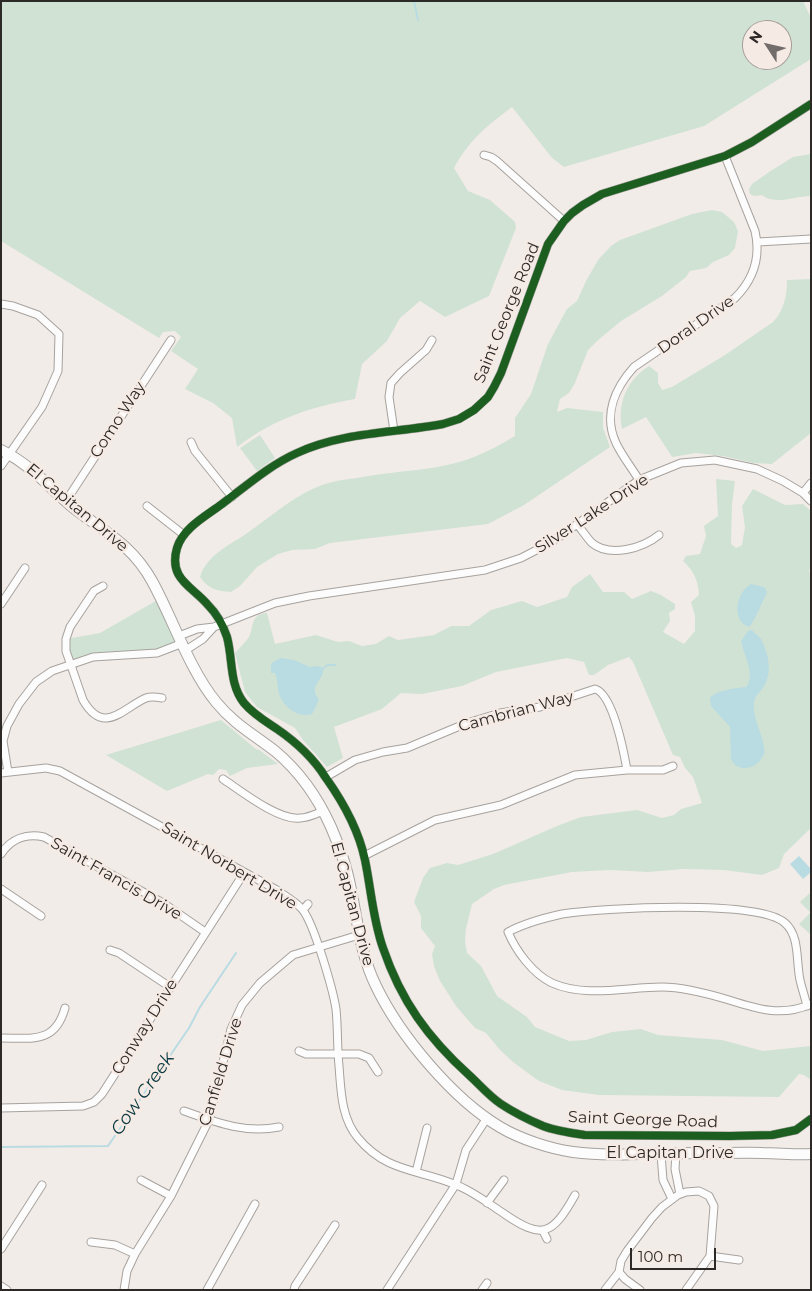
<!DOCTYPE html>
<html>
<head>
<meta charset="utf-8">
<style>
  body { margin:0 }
  #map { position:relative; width:812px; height:1291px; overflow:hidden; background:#f2ece8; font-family:Montserrat,sans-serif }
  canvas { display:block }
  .frame { position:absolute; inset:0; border:2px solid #2d2927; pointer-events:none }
  .north { position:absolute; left:742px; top:20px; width:50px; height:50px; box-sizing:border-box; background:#f6ebe4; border:1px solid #a69d98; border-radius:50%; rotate:305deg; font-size:14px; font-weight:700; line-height:20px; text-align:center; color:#2d2927 }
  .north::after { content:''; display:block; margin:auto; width:18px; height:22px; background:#726d6b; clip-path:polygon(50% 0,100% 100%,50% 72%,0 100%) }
  .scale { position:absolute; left:630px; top:1248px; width:86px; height:22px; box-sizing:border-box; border:2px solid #2d2927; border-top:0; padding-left:6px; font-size:15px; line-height:18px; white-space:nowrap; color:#2d2927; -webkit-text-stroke:4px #f6ebe4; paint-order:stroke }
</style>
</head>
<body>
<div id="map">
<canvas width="812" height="1291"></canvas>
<div class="frame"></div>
<div class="north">N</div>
<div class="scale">100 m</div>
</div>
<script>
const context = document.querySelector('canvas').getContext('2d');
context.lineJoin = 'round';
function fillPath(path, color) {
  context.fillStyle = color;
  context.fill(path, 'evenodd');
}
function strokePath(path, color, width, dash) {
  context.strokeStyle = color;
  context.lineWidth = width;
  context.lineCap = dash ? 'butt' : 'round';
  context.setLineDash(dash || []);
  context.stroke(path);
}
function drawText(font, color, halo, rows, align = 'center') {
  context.font = font + ' Montserrat,sans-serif';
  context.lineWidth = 5;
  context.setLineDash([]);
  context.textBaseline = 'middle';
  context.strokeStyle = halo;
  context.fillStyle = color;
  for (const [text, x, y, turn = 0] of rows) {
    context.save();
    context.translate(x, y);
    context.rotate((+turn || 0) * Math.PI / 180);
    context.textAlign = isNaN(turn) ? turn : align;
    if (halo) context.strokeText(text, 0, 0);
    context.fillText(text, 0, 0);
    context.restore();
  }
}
const green = new Path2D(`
  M1,1H803L811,18V59L704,126L564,167L552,158L512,107C487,126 470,139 454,168L468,191L490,200L515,222L516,228L489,296L445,317L420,301L400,318L387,341L362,364L355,399C310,407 274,419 237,447L232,418L213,403L185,389L198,369L171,351L181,337L175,331L163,332L159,338L1,241ZM752,30H782V60H752Z
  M811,154V196C795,196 775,206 762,195L754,196L750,194L749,189L752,184L769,172L793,157Z
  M712,210L722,212L734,222L738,231L735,248L729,255L713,262L706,268L690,271L686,277L662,296L621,321L597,341L588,350L575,383L569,393L560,399L557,412L567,408L603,412V428L610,447L524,505L488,524L330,543L315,549L292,550L278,554L257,567L240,586L231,592C217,591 208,589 200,577C206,556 229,545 246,534C272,516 295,494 325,484C337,480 351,479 363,477C399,470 439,471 474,457C489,451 502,444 515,436V418L531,394L548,344L562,318L567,309L577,301L586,281L598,260L611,246L620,240L692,214Z
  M811,279V433L772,464L753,463L723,456L696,453L672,457L646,417L622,429C617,403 627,380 649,366L658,373V383L662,390L672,387L725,355L773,322C784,310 787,296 787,280Z
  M260,435L275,458L257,471L240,448Z
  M716,479L735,481L732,505L731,544L736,548L742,545L745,527L742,506L753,489L785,505L803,504L811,511V568L809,570L811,580V828L784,854L779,868L762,875L724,870L683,869L648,872L610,870L572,872L504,885L494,889L472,904L466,929L465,942L467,953L481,966L497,996L527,1017L535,1027L569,1041L586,1040L612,1032L641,1029L658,1035L722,1040L763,1051L811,1046V1080L804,1075L799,1074L779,1097L599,1095L562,1090L539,1081L513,1062L500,1050L486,1033L475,1028L456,1006L440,981L434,966L432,954L435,946L421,928V916L414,902L423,878L430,868L447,863L458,865L493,854L557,826L581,817L637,810L662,818L674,815L681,809L702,803L693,777L685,768L680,757L673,755L633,662L629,657L608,665L594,675H589L584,662L567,658L496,672L462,686L422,694L401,693L382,709L334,727L343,758L327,767L303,740L295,728L257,707L245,692L235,653C239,648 245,643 249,637C254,627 250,614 267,613L275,644L316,635L338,642L349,641L362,646L376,644L389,636L398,640L434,635L451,626H469L491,610L522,601L537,607L567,597L572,587L590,574L603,592H624L632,599L651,591L661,595L675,604V609L669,613L670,621L663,632L684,644L695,631V616L691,602L699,595C698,580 694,571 683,561L686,556L700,554L706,536L704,526L718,516Z
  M161,598L183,643L157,653L70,663L66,639L100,633Z
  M221,720L257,750L258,749L278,764L247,768L230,776L226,770L219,769L213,775L208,774L167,791L106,755Z
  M811,892V913L800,902Z
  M810,913L811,914V935L799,924Z`);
const water = new Path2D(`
  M751,584L764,587L767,592C764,599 753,624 749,627C731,621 736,592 751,584Z
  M752,630C755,634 760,636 762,641C769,655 773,676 762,689C756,696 753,699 754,709C754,721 767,745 764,754C758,769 738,774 731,759L730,727L711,706L710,698C717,690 736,688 746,687C756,675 744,655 741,641L748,631Z
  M281,658L294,660L310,667L318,666L323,668C325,682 307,683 319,700L312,714C299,719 282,706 279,693C277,686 278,680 275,673H271V665L273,662Z
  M799,856L811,869V872L803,879L790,864Z`);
const stream = new Path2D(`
  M414,1L418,20
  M322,669L328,665H335
  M1,1147L108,1146L189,1028L200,1007L236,953`);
const street = new Path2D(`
  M811,104L752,142L725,156L602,194L583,205L572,213L564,221L548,244L501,373L494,387L488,397L474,410L459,419L443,424C395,433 342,432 297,453C270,465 246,486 222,504C206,516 183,528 177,548C168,579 192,586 208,605C216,613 223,625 227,637C233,659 229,684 244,703C253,714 265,721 277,729C296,742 314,759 326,778C343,802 359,831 365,860C371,889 373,920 383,948C401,1001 428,1038 469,1075C479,1084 489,1096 501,1104C513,1112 529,1120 543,1126C556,1131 571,1133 585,1135L730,1136L772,1135L796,1130L811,1119
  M484,155L491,157L497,161L564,221
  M758,242L811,239
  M1,304L13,306L38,315L59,334L58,371L42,407L1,466
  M394,431L389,397L391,383L400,373L426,350L432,340
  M191,442L195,451L232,497
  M639,480C632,468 622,456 616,443C603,415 615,388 634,367L735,298C753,280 761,257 755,231L725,156
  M803,493L811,483
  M66,501L171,340
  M147,506L184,535
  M577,524C582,530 587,538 592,543C610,558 643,548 659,535
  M103,586L94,591L70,627L66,639V651L83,700C104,737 124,707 146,698C151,696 157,697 162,698
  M1,604L25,568
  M179,636L197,629L214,627L275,603L309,596L485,570L521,558L552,542L639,480L681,463L715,460L757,469L783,481L803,493L811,501
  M186,650L203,639L214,627
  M8,772L3,741L7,726L19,704L36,682L52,671L93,657L157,653L183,643
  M1,773L46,768L60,771L275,889C284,895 295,901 302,909C314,923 333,990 336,1009C338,1028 337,1047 339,1066C341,1090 341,1118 358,1138C386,1172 417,1169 454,1184C471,1190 488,1203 503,1213C542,1240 552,1236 575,1195
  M326,777L355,760L383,752L407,748L467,723L500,713L540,707L595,689C613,694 624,753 627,770
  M223,779C241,791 279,821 300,818C308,818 316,814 323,811
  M1,854C11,839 26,833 44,837L163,903L205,932
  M364,856L435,820L501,805L575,775L627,770H663L673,766
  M1,889L41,916
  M303,910L308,904
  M110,950L119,953L170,987
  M807,1006C805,997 802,989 800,980C796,962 800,936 785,923C758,899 601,908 562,914C544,918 525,923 508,932C516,951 533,974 552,983C586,998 626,987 662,987C683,987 709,994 729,1000C757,1009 782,1017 811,1004
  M1,1038C32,1038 55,1044 65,1008
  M299,1051L306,1054H359L369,1058L378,1072
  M1,1108L83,1106L94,1102L102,1094L244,873
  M184,1111C215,1122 245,1134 279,1127
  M676,1153L675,1169L680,1194
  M661,1154L663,1180L672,1199
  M416,1172L427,1128
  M141,1180L171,1196
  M487,1203L504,1180
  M543,1231L547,1239
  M91,1242L115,1245L135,1254
  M1,1249L42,1185
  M710,1256L739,1260
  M1,1286L7,1290
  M124,1290L127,1271L135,1254L171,1196L209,1120L231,1029L242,1005L260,983L293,955L359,935
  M207,1290L255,1204
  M294,1290L295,1286L335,1225
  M387,1290L456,1184L466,1150L487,1118
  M482,1290L487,1283
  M605,1290L619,1272
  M640,1290L625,1279L619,1272L621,1261L627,1251L652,1218L662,1207L678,1195L686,1192L699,1191L709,1196L714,1206L710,1256L686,1290`);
const secondary = new Path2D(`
  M1,450C31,465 46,484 70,505C102,531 131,543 152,581C173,619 189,669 216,702C234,724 253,734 275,751C299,771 318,798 331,827C337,841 343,856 347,872C357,910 358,950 376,986C400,1036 453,1099 500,1127C520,1139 551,1149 573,1152C611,1157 649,1153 686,1153C712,1154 738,1152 763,1153C779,1153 795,1155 811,1154`);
const cycleway = new Path2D(`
  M811,104L752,142L725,156L602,194L583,205L572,213L564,221L548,244L501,373L494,387L488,397L474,410L459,419L443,424C395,433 342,432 297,453C270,465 246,486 222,504C206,516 183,528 177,548C168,579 192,586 208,605C216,613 223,625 227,637C233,659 229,684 244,703C253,714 265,721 277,729C296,742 314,759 326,778C343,802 359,831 365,860C371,889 373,920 383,948C401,1001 428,1038 469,1075C479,1084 489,1096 501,1104C513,1112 529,1120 543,1126C556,1131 571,1133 585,1135L730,1136L772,1135L796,1130L811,1119`);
const streetNames = [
  ["Saint George Road",507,313,-68],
  ["Doral Drive",696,325,-35],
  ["Como Way",118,420,-57],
  ["El Capitan Drive",77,508,40],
  ["Silver Lake Drive",592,514,-33],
  ["Cambrian Way",516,712,-15],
  ["Saint Norbert Drive",229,866,31],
  ["Saint Francis Drive",116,879,30],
  ["El Capitan Drive",352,904,75],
  ["Conway Drive",145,1027,-58],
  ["Canfield Drive",221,1072,-73],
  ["Saint George Road",643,1120,2],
  ["El Capitan Drive",670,1153]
];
const waterNames = [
  ["Cow Creek",143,1094,-55]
];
fillPath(green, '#d0e2d4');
fillPath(water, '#b9dbe2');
strokePath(stream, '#b9dbe2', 2);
strokePath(street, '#a6a29e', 9);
strokePath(secondary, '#a6a29e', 12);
strokePath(street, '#fdfcfc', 7);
strokePath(secondary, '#fdfcfc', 10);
strokePath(cycleway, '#1b5e20', 8);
drawText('16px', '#2d2927', '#f6ebe4', streetNames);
drawText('italic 18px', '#093942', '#f6ebe4', waterNames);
</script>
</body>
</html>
